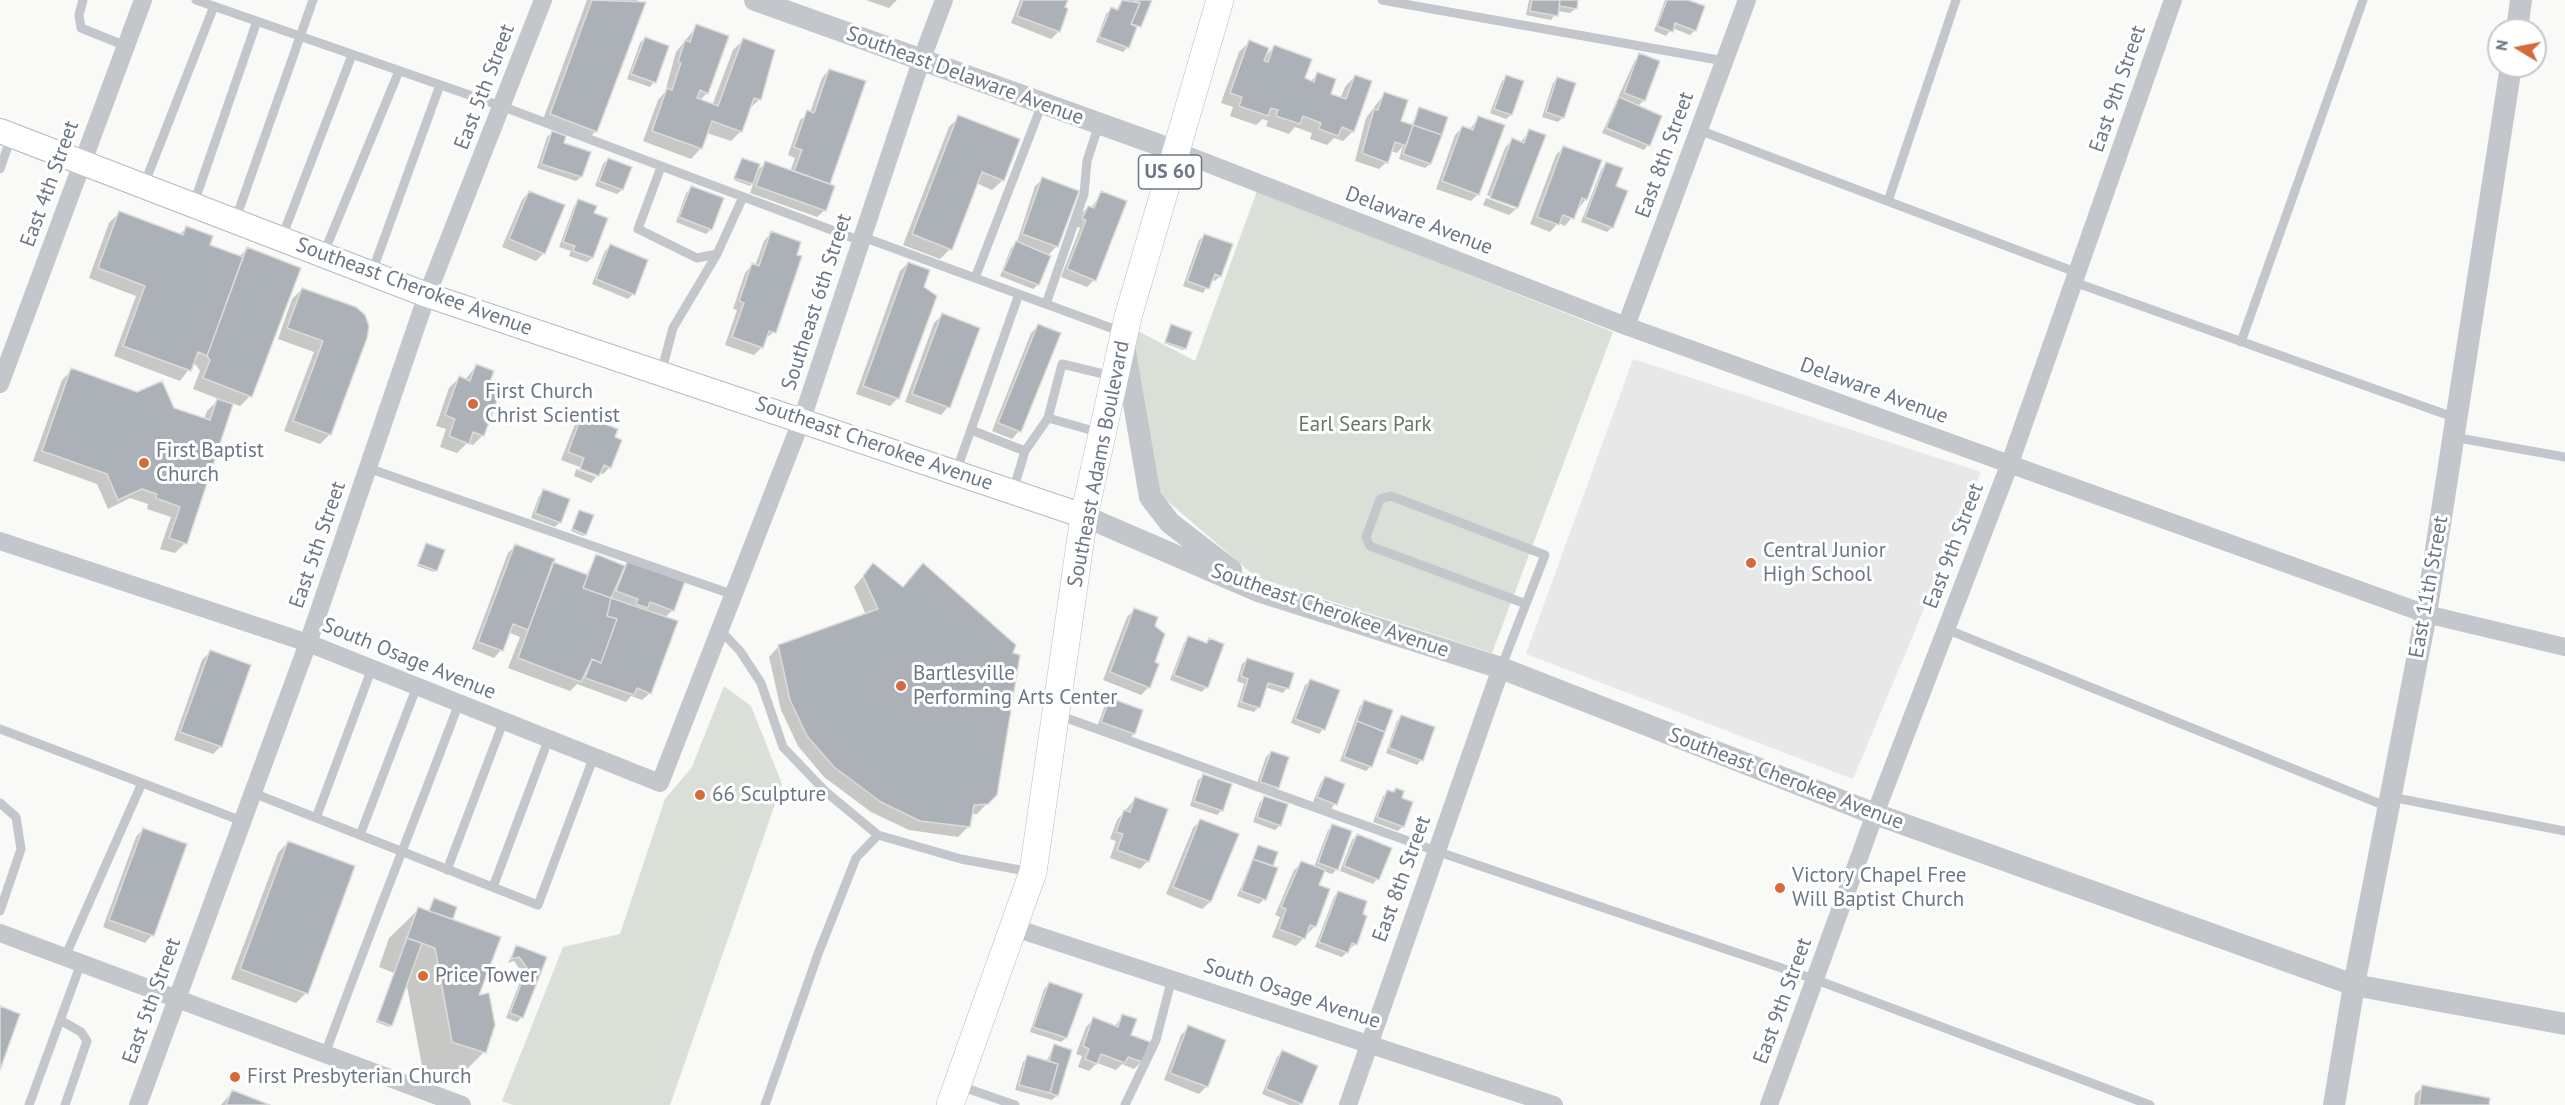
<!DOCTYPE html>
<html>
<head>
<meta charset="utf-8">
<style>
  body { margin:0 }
  #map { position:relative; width:2565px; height:1105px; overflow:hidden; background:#f9f9f7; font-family:"PT Sans",sans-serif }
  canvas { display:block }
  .north { position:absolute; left:2487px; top:18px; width:60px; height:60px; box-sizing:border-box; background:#fff; border:2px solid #c4c9ce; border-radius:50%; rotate:280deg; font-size:16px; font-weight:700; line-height:24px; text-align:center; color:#6b7785 }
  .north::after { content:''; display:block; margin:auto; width:21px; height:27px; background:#d56a3b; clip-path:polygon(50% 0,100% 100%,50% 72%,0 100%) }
</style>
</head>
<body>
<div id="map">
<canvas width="2565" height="1105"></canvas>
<div class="north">N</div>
</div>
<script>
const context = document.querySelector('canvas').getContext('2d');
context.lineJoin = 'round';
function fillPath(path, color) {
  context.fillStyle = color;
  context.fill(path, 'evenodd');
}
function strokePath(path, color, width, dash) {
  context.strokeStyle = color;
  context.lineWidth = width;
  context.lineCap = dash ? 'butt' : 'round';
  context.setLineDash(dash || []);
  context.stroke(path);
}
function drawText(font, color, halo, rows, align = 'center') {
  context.font = font + ' "PT Sans",sans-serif';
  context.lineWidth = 6;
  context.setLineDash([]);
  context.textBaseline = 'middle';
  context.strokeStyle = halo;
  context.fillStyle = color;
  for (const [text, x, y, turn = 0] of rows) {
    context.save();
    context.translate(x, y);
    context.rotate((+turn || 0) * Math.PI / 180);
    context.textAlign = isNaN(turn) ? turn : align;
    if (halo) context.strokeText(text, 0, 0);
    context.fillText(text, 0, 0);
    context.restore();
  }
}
const built = new Path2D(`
  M1633,359L1981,472L1853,779L1526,654Z`);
const green = new Path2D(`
  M1257,191L1613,332L1492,653L1256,577L1158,493L1134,353L1138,331L1195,361Z
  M724,686L751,706L782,784L670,1105H513L502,1101L563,947L620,934L665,799L692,767Z`);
const shadow = new Path2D(`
  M587,0H636L644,3L596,131L586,141L541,125Z
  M866,0H897L889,8Z
  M1020,0H1066L1063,7L1066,10L1058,32L1051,39L1011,23Z
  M1122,0H1150L1140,26L1135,27L1128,47L1123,52L1096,42L1106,14L1111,9L1116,11Z
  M1529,0H1577L1575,9L1570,13L1557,11L1551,20L1526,15Z
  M1665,0H1684L1695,30L1690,35L1672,28L1666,36L1654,31Z
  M697,26L707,93L699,101L712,106L733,50L743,40L760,99L749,109L741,131L731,141L707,133L701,148L691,159L643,141L658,100L665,92L676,52Z
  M645,38L654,82L650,87L627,79L640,43Z
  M1249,42L1264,58L1274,47L1303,79L1310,82L1318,74L1329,95L1340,99L1345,87L1355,76L1353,131L1343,141L1334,138L1327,145L1310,139L1312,133L1295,127L1289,134L1266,126L1268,121L1263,119L1256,125L1230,116L1233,107L1221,103L1239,52Z
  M1640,55L1644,100L1637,107L1648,145L1644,150L1602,133L1635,60Z
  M829,70L864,82L828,185L825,210L817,217L750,193L754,181L750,186L734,180L742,159L756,172L765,163L790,172L795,158L788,155L800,120L810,113L822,78Z
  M1507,77L1511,115L1506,119L1490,113L1502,81Z
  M1558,78L1563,117L1558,122L1542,117L1553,83Z
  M1385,93L1399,122L1411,126L1420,109L1430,164L1425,168L1399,159L1403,146L1397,153L1391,151L1387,162L1379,169L1355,161L1366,118Z
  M959,117L1003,180L992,190L976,183L950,249L940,259L903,245L949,127Z
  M1479,118L1478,194L1471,201L1436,189L1455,135L1462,128L1469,130Z
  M1530,131L1544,136L1517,208L1509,215L1483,205L1486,198L1515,209V206L1487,195L1505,148L1512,140L1520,143Z
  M552,133L562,144L589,153L581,177L576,181L537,168L547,137Z
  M1564,147L1586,199L1565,226L1558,223L1550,232L1530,224L1556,155Z
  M608,159L622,190L617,194L595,186L603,164Z
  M1607,164L1614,187L1612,227L1607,232L1581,222L1602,168Z
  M1043,179L1057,246L1047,256L1049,257L1038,285L1033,289L1000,276L1011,248L1017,242L1035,186Z
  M691,188L711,229L706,234L676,222L686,193Z
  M529,192L544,253L536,261L502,247L522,200Z
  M1102,193L1094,280L1087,287L1061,277L1080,228L1076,226L1080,215L1088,207L1091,208Z
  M579,201L592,213V258L587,262L569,256L571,251L559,247L574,206Z
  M119,213L179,235L186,228L208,246L239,257L247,249L250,396L240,406L232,403L185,543L175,553L160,549L171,517L147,509L148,504L130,498L108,509L97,484L33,461L62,380L72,370L204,419L207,411L219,399L193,389L200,371L196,365L193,364L180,381L114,356L136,296L89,278L109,223Z
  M771,233L774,332L765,339L762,347L754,355L725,345L737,310L733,309L745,273L752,265L755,266L764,241Z
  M1204,236L1220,276L1215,281L1211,279L1203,293L1183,286L1199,240Z
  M610,246L633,294L628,299L592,284L605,251Z
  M908,263L922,288L898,398L890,406L856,394L900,271Z
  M302,289L366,337L330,434L320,444L284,431L314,352L278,339L292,299Z
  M942,315L948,407L941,415L905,402L934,323Z
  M1039,325L1019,431L1012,439L992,431L1031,333Z
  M1171,326L1185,348L1183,350L1164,343Z
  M476,366L487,388L483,435L473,445L467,443L457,453L440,447L446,429L436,426L449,388L459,378L465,380Z
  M582,417L613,438L610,467L603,474L599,473L598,475L591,483L574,476L576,469L596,477V473L561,460L575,424Z
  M544,491L560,522L555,527L531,518L539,496Z
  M578,513L585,534L583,536L571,531Z
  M426,545L436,570L434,572L417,566Z
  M515,546L586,576L596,556L623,567L628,562L673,610L664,618L650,693L642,700L631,696L626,702L577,684L570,691L508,668L520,637L508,632L501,650L494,658L472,649L508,553Z
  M873,565L902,588L1011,653L996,794L977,814H971L968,827L958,837L909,830L871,812L824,777L798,746L781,710L769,657L779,646L866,615L854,587Z
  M1135,609L1153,627V663L1149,687L1141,695L1103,680L1127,617Z
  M1189,638L1205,644L1209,640L1206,687L1202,692L1170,680L1184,643Z
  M210,652L221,746L213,754L174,740L202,660Z
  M1247,660L1287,688L1283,693L1265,687L1258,708L1254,712L1237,707L1244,684L1237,681L1242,664Z
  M1310,681L1323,729L1319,734L1291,723L1305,685Z
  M1110,700L1141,711L1134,734L1129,738L1097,727L1105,705Z
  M1365,701L1371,766L1366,771L1340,761L1360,706Z
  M1402,716L1421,760L1417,765L1386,753L1397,721Z
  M1271,752L1278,787L1273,792L1256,786L1266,757Z
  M1203,776L1222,810L1217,815L1190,806L1198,780Z
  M1325,777L1343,784L1335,804L1331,809L1313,802L1321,782Z
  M1396,789L1400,799L1411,803L1402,827L1398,831L1373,822L1383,796Z
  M1265,798L1280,825L1275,830L1253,822L1260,802Z
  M1135,799L1148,861L1140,869L1110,858L1116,841L1110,839L1117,820Z
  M1201,820L1237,835L1210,902L1202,909L1166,894L1193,828Z
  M1332,826L1337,869L1332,874L1323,871L1317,886L1328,890L1314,927L1296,946L1272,937L1280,917L1275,915L1294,870L1302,863L1314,867L1328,830Z
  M143,829L152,935L145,943L103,927L136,837Z
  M1357,835L1377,879L1373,884L1340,871L1352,840Z
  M288,842L306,993L296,1003L231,979L278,853Z
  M1258,847L1271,865L1264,899L1259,904L1237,896Z
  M1338,892L1355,944L1342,957L1315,947L1334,897Z
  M433,902L456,908L451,920L484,1052L455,1081L423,1071L406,981L391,1025L389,1027L376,1022L394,973L379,967L389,938L419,909L429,912Z
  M516,947L545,957L522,1017L517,1022L506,1018L523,974L514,961L508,963Z
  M1049,984L1081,995L1066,1038L1061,1042L1030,1032L1044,989Z
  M1123,1016L1129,1036L1142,1061L1134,1069L1122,1064L1116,1070L1097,1063L1089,1071L1078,1067L1082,1056L1076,1054L1086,1027L1094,1019L1114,1027Z
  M1189,1027L1207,1086L1199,1094L1164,1080L1181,1035Z
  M1054,1046L1070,1051L1057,1095L1052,1100L1015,1090L1023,1062L1028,1057L1046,1062Z
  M1282,1052L1301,1103L1299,1105H1289L1262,1094L1277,1057Z
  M2423,1087L2487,1105H2414L2415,1094Z
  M232,1092L266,1105H221Z`);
const building = new Path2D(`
  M592,0L646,2L597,132L550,114Z
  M1023,0H1068L1065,7L1068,9L1060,32L1017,16Z
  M1122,0L1140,3L1131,24L1137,27L1129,48L1099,37L1111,7L1118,10Z
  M1134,0H1152L1141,27L1131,24L1140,3Z
  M1532,0H1560L1558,16L1530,11Z
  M1560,0H1578L1577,9L1559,6Z
  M1667,0H1688L1705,6L1696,31L1675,23L1673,32L1657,26Z
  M696,24L729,36L708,94L700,90L697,98L718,106L743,38L775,50L761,100L754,98L742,132L712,121L702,149L652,131L667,88L672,90L681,63L678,62L685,40L690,42Z
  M645,37L669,46L656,83L631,74Z
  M1249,40L1269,48L1264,61L1268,62L1274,45L1312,59L1305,78L1314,82L1317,72L1336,79L1331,94L1346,99L1355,75L1372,81L1354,132L1342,127L1338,136L1319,129L1321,123L1303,116L1300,124L1276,116L1278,110L1271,108L1268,116L1239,106L1242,97L1230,93Z
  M1639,53L1660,61L1645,101L1624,93Z
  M829,69L866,81L830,184L794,171L802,150L794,147L807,110L814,113Z
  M1506,75L1524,81L1512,115L1494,109Z
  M1557,77L1576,83L1564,118L1546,112Z
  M1384,92L1408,100L1401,121L1413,125L1406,146L1395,142L1388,163L1362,153L1374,109L1378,110Z
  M1619,97L1662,116L1650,146L1606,128Z
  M1419,107L1448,117L1442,135L1413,125Z
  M958,115L1020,139L1004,181L982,172L952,250L912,234Z
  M1478,116L1505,125L1479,195L1442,181L1462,126L1473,130Z
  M1413,125L1442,135L1431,164L1403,154Z
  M1529,129L1546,135L1518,208L1490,198L1512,138L1524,143Z
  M552,131L566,136L564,143L591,152L582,177L541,164Z
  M1563,146L1602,160L1587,200L1582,198L1574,219L1563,215L1559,225L1537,217Z
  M608,158L632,167L623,190L599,181Z
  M742,158L760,164L753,184L734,178Z
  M765,161L835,186L826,211L756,186Z
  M1606,162L1623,168L1616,186L1628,191L1613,228L1585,217Z
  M1042,177L1079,191L1058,247L1022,234Z
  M691,186L724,198L712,230L679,217Z
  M529,191L565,205L545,254L509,239Z
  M1101,191L1127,201L1096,281L1067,269L1086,220L1082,219L1088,206L1094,208Z
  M578,199L597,206L594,213L608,218L593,258L573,251L575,246L563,242Z
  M119,211L183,235L186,226L213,236L210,245L243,257L207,356L198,352L191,371L123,346L145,286L98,268Z
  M771,231L801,242L797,255L802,256L776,333L769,331L763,348L732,337L744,303L739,301L752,263L759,266Z
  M1204,234L1233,244L1221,277L1215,274L1209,289L1187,281Z
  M1016,241L1051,256L1039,285L1003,271Z
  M610,244L648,260L635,295L596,279Z
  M247,247L301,268L252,397L203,378L210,360L207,356Z
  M908,262L930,270L924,287L937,296L899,399L863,386Z
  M302,288L356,307L365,315L369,326L367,338L331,435L293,421L323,341L287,328Z
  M942,313L980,328L950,408L912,394Z
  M1038,324L1061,333L1021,432L998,423Z
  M1171,324L1192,332L1186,349L1165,342Z
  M476,364L494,371L488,387L500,392L484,436L473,432L469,444L449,436L455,419L445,415L459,376L470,381Z
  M71,368L137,392L162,381L174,408L210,420L217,399L233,404L187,544L169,538L180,507L156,498L157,494L142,489L118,500L107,474L42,451Z
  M582,415L618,429L615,437L622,440L611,468L604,465L599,476L580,469L584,458L568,452Z
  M543,489L570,499L561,523L535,513Z
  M579,510L594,515L586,535L572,529Z
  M426,543L445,550L437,571L418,564Z
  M515,544L555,559L528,630L513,624L503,651L478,642Z
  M596,554L625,566L611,598L583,588Z
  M628,560L685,581L674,611L650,602L648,608L636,604L638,599L616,591Z
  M553,562L588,575L583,588L611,598L607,616L617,619L601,663L592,659L581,682L518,658Z
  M873,563L903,587L923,563L1016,645L1013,653L1020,655L997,795L988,804L974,805L970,827L920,821L881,802L834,767L807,736L790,700L778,645L878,609L863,576Z
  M611,598L678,621L651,694L637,688L634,695L585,678L592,659L601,663L617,619L607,616Z
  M1134,608L1158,617L1155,626L1165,634L1155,662L1159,664L1150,688L1110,672Z
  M1188,636L1207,643L1209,638L1224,644L1208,688L1174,675Z
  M210,650L251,665L222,747L180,732Z
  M1247,658L1294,673L1289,689L1268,683L1260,708L1241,702L1248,679L1241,676Z
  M1310,679L1340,690L1325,730L1295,719Z
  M1110,698L1143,710L1135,734L1101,722Z
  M1364,700L1393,710L1385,732L1357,721Z
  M1401,715L1435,727L1423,761L1389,748Z
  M1357,721L1385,732L1372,767L1344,757Z
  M1271,751L1289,757L1279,788L1260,782Z
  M1203,774L1232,784L1223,811L1194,801Z
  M1325,776L1345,784L1337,805L1317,797Z
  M1396,788L1404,791L1402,798L1413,802L1404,827L1377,817L1387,790L1394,792Z
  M1264,796L1288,804L1281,826L1257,817Z
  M1135,797L1168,809L1149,862L1117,850L1123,834L1116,832L1124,810L1130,812Z
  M1200,819L1239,834L1211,902L1173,887Z
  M1332,824L1352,831L1338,870L1318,863Z
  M143,828L187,844L154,936L109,920Z
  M1357,834L1392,848L1379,880L1344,866Z
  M288,841L355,866L308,994L240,969Z
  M1258,845L1278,852L1273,866L1253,859Z
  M1253,859L1278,868L1266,900L1241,891Z
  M1301,861L1325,870L1319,885L1330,889L1316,927L1310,925L1305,939L1279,929L1286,909L1281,907Z
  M1338,891L1367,901L1363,914L1367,916L1357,945L1352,943L1348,953L1319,942Z
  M434,898L457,907L453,919L429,911Z
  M418,907L501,937L479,995L489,993L495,1025L486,1053L452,1042L435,948L407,938Z
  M407,938L422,943L392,1026L377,1020Z
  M516,945L547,957L523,1018L510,1013L527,968L519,957L511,959Z
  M1049,982L1083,994L1067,1038L1033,1027Z
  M0,1006L20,1014L0,1070Z
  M1122,1014L1137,1019L1131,1035L1150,1042L1143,1062L1128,1057L1125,1063L1101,1054L1097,1064L1085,1059L1089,1049L1083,1046L1093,1017L1118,1027Z
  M1188,1025L1226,1040L1208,1087L1170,1073Z
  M1054,1044L1072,1050L1058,1096L1050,1093L1058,1064L1049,1061Z
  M1282,1050L1318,1066L1302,1104L1266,1089Z
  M1027,1055L1058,1064L1050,1093L1019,1085Z
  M2422,1085L2490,1098L2489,1105H2419Z
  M232,1090L270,1105H226Z`);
const service = new Path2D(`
  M83,0L79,15L81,28L126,46
  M196,0L501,106L861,241
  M1382,0L1724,61
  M1699,130L2078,273
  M661,167L638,229L697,258L717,254L743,197
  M0,169L11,137
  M144,185L214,6
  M1888,201L1956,0
  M194,203L257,21
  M235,221L313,0
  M282,237L352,55
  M863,237L975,278L1042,104
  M323,255L399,71
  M372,272L440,85
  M975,278L1122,332
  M2074,282L2456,418
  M1046,304L1084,194L1087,161L1099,124
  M2241,342L2363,0
  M661,373L673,328L717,254
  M1048,418L1101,433
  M971,430L1025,451L1013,491
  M2453,437L2565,457
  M1025,451L1048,418L1062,364L1112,376
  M368,468L734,595
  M956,472L1019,294
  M1946,629L2388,807
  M720,630L740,651L761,683L783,747L826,792L878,835L961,859L1031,872
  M1501,668L1545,555L1391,496L1380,499L1366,537L1370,546L1526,604
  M1058,715L1436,851L1814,979L2150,1105
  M0,729L242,821
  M253,793L538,905L594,756
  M2391,797L2565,831
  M0,803L16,817L21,849L0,911
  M316,818L372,668
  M360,835L417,686
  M447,870L504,720
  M493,887L549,738
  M65,957L142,783
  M60,1020L81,1032L87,1041L65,1105
  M325,1054C368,936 415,820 459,703
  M960,1086L1015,1105
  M29,1105L81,963
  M765,1105L818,954L856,858L878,835
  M1125,1105L1156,1040L1172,978`);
const minor = new Path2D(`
  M1176,151L1626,326L2426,614L2565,647
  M1626,326L1747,0
  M0,384L143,0
  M0,541L308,643L660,783L802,419L921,61L944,0
  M1015,928L1554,1105
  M0,933L462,1105
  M138,1105L308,643L427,295L543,0
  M1348,1105L1501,668
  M1769,1105L1875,814L2010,463L2173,0`);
const tertiary = new Path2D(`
  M755,0L1176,151
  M2517,30L2521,0
  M1124,346L1150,497L1170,523L1231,570
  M1084,516L1258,591L1501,668L1875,814L2354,985L2565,1024
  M2334,1105L2354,985L2426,614L2511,66`);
const secondary = new Path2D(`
  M0,131L427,295L1084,516`);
const primary = new Path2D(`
  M950,1105L1033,872L1084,516L1128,317L1220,0`);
const markers = [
  [473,404,6,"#d56a3b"],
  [144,463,6,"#d56a3b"],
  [1751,563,6,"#d56a3b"],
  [901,686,6,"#d56a3b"],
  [700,795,6,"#d56a3b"],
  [1780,888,6,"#d56a3b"],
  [423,976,6,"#d56a3b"],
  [235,1077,6,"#d56a3b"]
];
const shields = [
  [1170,172,63]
];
const shieldNames = [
  ["US 60",1170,172]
];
const streetNames = [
  ["Southeast Delaware Avenue",965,76,20],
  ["East 5th Street",485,87,-69],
  ["East 9th Street",2118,89,-71],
  ["East 8th Street",1665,155,-70],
  ["East 4th Street",50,184,-70],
  ["Delaware Avenue",1419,221,21],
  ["Southeast Cherokee Avenue",414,287,20],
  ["Southeast 6th Street",817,302,-72],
  ["Delaware Avenue",1874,391,20],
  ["Southeast Cherokee Avenue",874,444,19],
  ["Southeast Adams Boulevard",1099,464,-79],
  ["East 5th Street",318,545,-71],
  ["East 9th Street",1954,546,-69],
  ["East 11th Street",2429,587,-80],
  ["Southeast Cherokee Avenue",1330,611,19],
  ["South Osage Avenue",409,659,22],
  ["Southeast Cherokee Avenue",1786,779,21],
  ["East 8th Street",1402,879,-70],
  ["South Osage Avenue",1292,994,18],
  ["East 5th Street",152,1001,-70],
  ["East 9th Street",1783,1001,-70]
];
const poiNames = [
  ["First Church",485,392],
  ["Christ Scientist",485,416],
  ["First Baptist",156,451],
  ["Church",156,475],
  ["Central Junior",1763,551],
  ["High School",1763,575],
  ["Bartlesville",913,674],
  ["Performing Arts Center",913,698],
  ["66 Sculpture",712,795],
  ["Victory Chapel Free",1792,876],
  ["Will Baptist Church",1792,900],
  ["Price Tower",435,976],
  ["First Presbyterian Church",247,1077]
];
const parkNames = [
  ["Earl Sears Park",1365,425]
];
fillPath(built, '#e7e8e7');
fillPath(green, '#dadfd8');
fillPath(shadow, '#0003');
fillPath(building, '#abb1b7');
strokePath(building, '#dbdbd9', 1.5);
strokePath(secondary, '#b6babe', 26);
strokePath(primary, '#b7babe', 28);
strokePath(service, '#c3c6ca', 9);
strokePath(minor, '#c3c6ca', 18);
strokePath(tertiary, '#c3c6ca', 22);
strokePath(secondary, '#fff', 24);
strokePath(primary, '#fff', 27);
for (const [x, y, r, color] of markers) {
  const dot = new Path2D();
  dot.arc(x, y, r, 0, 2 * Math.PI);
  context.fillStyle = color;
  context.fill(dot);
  strokePath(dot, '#fff', 2);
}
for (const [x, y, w] of shields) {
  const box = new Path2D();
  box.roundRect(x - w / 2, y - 17, w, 34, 4.5);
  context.fillStyle = '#fff';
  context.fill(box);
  strokePath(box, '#6b7785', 1.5);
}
drawText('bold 20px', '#6b7785', null, shieldNames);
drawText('21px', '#6b7785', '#fff', streetNames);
drawText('21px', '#6b7785', '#fff', poiNames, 'left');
drawText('21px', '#667865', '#fff', parkNames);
</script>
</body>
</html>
